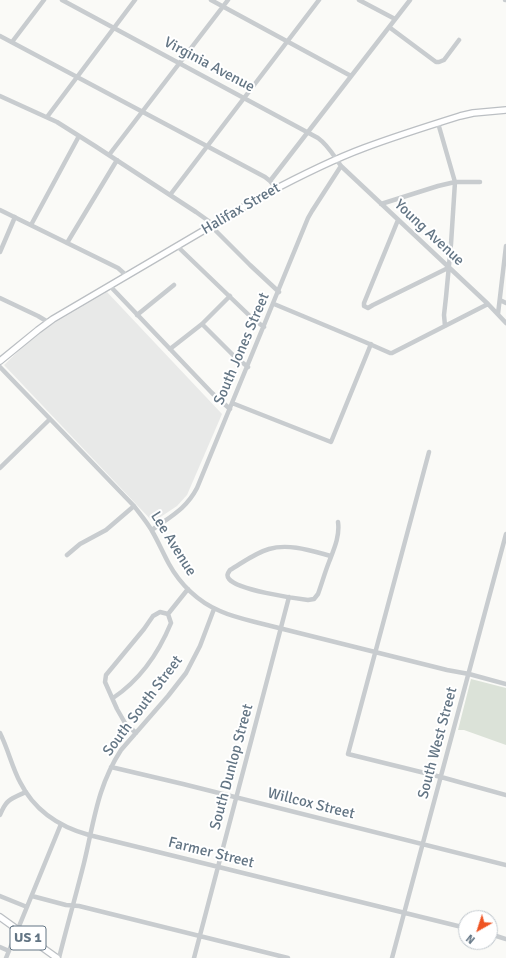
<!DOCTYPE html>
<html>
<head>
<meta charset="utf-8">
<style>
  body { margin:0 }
  #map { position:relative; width:506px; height:958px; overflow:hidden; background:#fafaf7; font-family:Signika,sans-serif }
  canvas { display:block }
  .north { position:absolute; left:458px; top:910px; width:40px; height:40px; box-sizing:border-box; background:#fff; border:1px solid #c1c8ce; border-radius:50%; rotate:219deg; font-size:11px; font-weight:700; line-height:16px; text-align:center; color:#637584 }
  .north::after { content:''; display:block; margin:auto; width:14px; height:18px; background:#ef5422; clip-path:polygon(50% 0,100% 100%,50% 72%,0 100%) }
</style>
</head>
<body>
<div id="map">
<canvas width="506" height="958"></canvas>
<div class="north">N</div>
</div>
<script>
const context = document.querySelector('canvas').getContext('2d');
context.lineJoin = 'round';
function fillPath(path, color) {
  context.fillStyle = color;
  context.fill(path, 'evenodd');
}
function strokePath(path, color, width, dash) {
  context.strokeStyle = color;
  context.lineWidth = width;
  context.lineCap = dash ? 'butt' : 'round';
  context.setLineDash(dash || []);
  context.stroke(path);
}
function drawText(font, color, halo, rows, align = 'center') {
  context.font = font + ' Signika,sans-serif';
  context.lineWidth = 4;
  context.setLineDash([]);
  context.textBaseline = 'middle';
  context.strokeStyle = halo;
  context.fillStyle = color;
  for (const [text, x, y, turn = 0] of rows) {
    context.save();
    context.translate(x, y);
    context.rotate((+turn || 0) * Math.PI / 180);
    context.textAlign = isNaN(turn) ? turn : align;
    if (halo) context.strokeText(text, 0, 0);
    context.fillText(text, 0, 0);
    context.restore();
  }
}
const built = new Path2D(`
  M107,292L222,414L187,495L177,506L153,522L4,365L32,338L51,325Z`);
const green = new Path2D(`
  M471,679L506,688V745L464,730H458Z`);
const minor = new Path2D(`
  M62,0L318,138C329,146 333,155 341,166L488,304L506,323
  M211,0L351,76
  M359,0L395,19
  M505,0H506
  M389,27L436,62H439L444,60L459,40
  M0,36L265,177L270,181L276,188
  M12,42L44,0
  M0,96L57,122L95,146L196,212L210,222L214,229L250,265L279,292
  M47,117L135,0
  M438,123L455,182L451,244L446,297L444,315L445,326
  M109,155L228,0
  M270,181L410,0
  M170,195L319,0
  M381,204L438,186L455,182H480
  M0,210L118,268L127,276
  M398,220L364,303V306L368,308L373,305L448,268
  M31,225L79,136
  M67,243L117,160
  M177,246L253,319L264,327
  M0,252L15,217
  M110,286L212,393L230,409
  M0,298L38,316L48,322
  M500,300L506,303
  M274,304L365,342L390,353H392L488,304
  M498,314L506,246
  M137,315L174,285
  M202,324L234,356L248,367
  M170,349L202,324L230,296
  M0,367L134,506C140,514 147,522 152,531C158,541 163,553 169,564C180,584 198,602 220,611C231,616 243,619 255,622L447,670L469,674L506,684
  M232,403L331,442L371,344
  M429,452L348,754L441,777L506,795
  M0,468L50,419
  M152,530C171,516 186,509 197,488L308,218L312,211L341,166
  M67,555L80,544L106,530L134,506
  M331,556C312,551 289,543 269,549C255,553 242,563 230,570C228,573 226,575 229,579C238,590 292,598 308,600L314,599L318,594C322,583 325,572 329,562C334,549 340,536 338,522
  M113,698C140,680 159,652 171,623L168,614
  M0,733C8,749 12,767 20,782C34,810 60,827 89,835L466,928
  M136,733L125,723L117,709L105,682L106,675L144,629L153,616L160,612L168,614L188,589
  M111,767L183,784L506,865
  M0,815C6,800 10,799 26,792
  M0,896L27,907
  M32,896L66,905L79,906L288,958
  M490,934L506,939
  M0,947L9,951
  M6,958L61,824
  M59,958C67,926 76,895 84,863C94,822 97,787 121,750L168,696L186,673L200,646L214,609
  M194,958L289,597
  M392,958L506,534`);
const major = new Path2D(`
  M0,361L38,330L53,319L264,195C296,178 329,161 364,148C396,136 428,126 460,116L473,113L506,110
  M0,917L57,958`);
const shields = [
  [28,938,36]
];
const shieldNames = [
  ["US 1",28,938]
];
const streetNames = [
  ["Virginia Avenue",209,65,28],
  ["Halifax Street",241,209,-30],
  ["Young Avenue",429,233,43],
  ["South Jones Street",242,349,-67],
  ["Lee Avenue",173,544,58],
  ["South South Street",143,706,-53],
  ["South West Street",438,743,-75],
  ["South Dunlop Street",232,767,-75],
  ["Willcox Street",311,804,14],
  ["Farmer Street",211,853,14]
];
fillPath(built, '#e8e9e8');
fillPath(green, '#dbe2d8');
strokePath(major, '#bbbfc3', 8);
strokePath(minor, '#c8cccf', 4.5);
strokePath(major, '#fff', 5.5);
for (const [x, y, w] of shields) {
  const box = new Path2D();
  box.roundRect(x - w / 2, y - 12, w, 24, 3);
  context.fillStyle = '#fff';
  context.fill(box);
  strokePath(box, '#637584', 1);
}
drawText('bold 14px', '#637584', null, shieldNames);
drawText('15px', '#637584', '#fff', streetNames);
</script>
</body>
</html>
